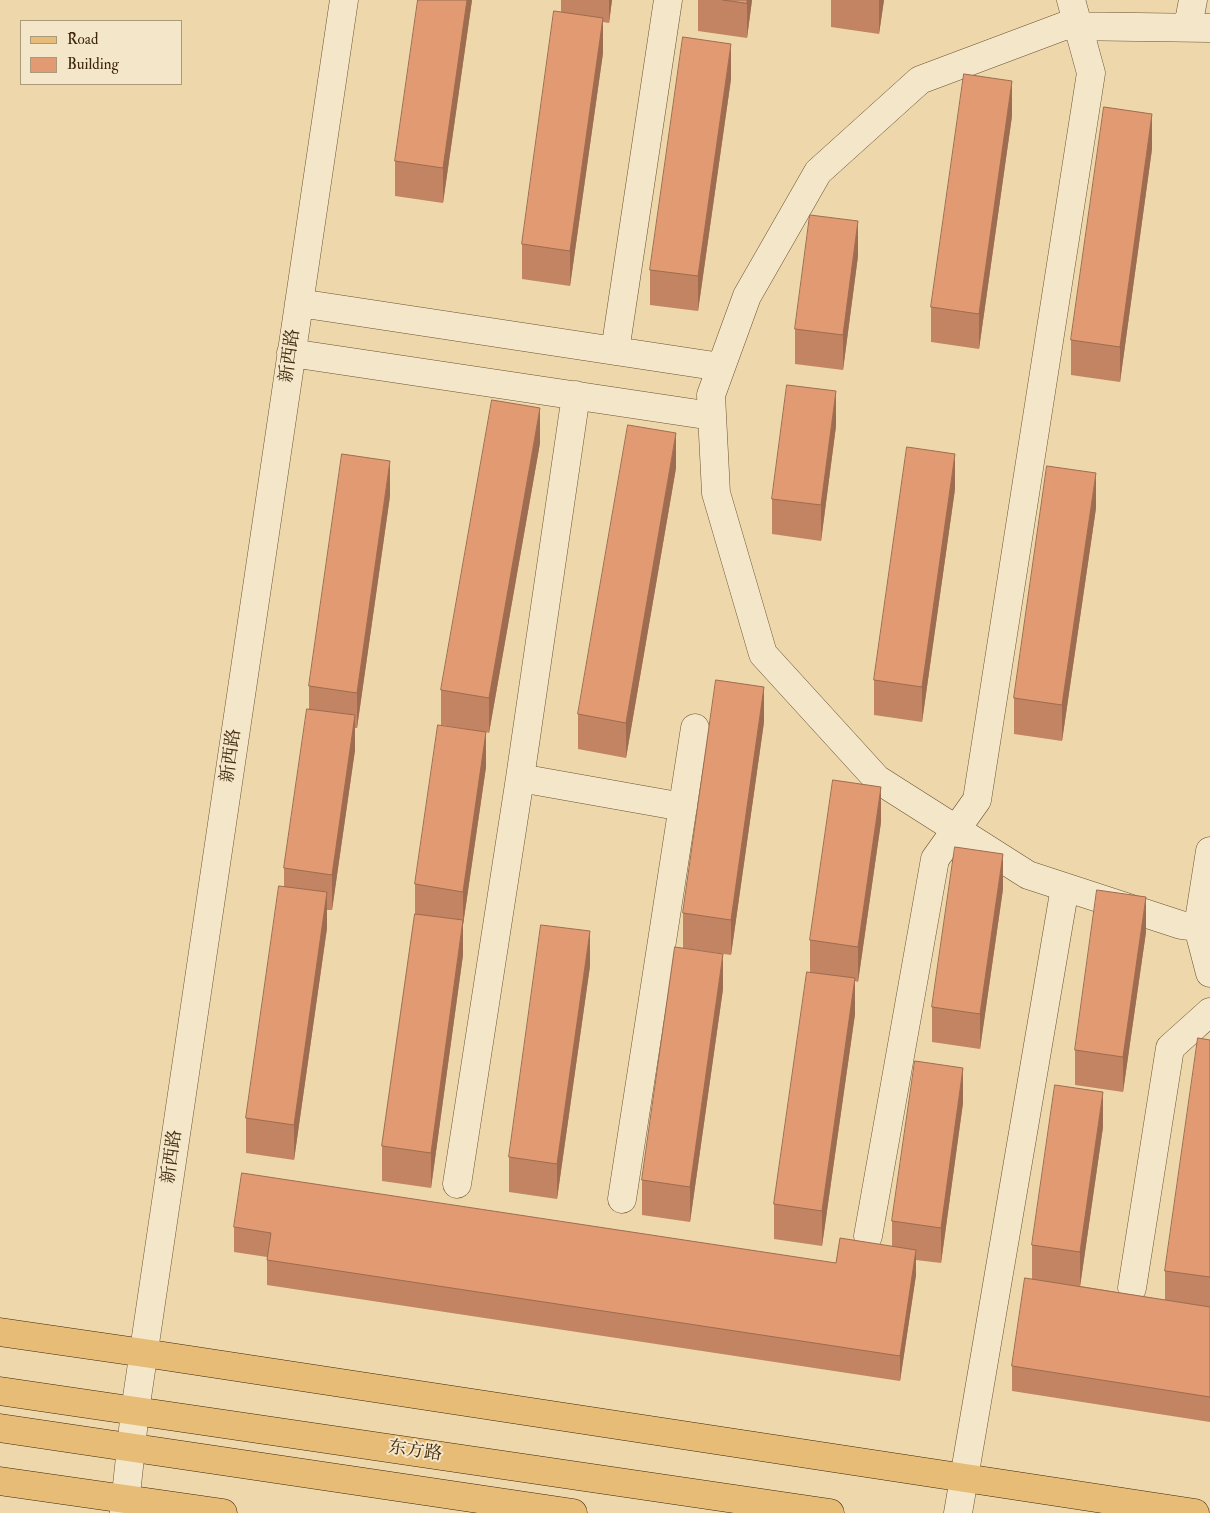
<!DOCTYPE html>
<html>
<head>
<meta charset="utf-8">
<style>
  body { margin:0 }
  #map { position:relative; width:1210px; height:1513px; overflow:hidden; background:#eed8ab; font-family:"IM FELL Double Pica",serif }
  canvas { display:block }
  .legend { position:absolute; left:20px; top:20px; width:162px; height:65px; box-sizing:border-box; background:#f4e6c8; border:1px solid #ab997c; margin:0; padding:6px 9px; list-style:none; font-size:15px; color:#3e260b }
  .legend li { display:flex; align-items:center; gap:10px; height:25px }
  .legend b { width:25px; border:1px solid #ab997c }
</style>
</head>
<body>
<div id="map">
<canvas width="1210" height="1513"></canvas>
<ul class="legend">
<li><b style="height:6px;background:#e7bc76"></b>Road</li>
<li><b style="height:14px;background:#e19a72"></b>Building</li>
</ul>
</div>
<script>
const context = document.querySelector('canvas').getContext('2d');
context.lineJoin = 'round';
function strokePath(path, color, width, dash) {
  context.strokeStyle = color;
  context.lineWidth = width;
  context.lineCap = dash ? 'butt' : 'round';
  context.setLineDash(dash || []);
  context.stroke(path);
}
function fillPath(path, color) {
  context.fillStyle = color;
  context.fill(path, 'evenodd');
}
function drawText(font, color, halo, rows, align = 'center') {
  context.font = font + ' "IM FELL Double Pica","Noto Serif SC",serif';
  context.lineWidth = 4;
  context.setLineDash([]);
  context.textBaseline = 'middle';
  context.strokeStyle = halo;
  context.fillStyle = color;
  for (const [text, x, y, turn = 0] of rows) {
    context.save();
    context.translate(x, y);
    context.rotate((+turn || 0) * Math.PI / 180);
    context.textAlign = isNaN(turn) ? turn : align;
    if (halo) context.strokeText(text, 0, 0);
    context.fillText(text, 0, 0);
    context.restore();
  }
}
const minor = new Path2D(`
  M1188,27L1193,0
  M1210,28L1064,26L920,80L818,172L747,296L711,395L716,493L763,654L877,779L1028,875L1181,925L1210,929
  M299,303L721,367
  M615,351L668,0
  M291,353L712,416
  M520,778L683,807
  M1210,851L1198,927L1210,973
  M457,1184L520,778L576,395
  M622,1199L695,728
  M868,1236L935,859L977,800L1091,73L1071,0
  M1132,1288L1170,1048L1210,1012
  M124,1513L135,1411L344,0
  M958,1513L1065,887`);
const major = new Path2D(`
  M0,1332L144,1353L1195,1513
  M0,1391L830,1513
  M0,1428L573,1513
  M0,1481L223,1513`);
const wall = new Path2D(`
  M472,0L443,203L395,196V161Z
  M561,0H612L609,23L603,22V53L570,286L522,279V244L561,12Z
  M698,0H752L747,38L698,31Z
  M831,0H884L879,34L831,27Z
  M731,79L698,311L650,305V270Z
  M1012,116L979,349L931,342V307Z
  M1152,149L1120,382L1071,375V340Z
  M858,256L843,370L795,364V329Z
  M836,426L821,541L772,534V499Z
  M540,443L489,733L486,732V767L463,925V955L431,1188L382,1181V1146L415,915V884L465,729L441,725V690Z
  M676,468L626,758L578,749V714Z
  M955,489L922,722L874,715V680Z
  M390,496L357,728H355V750L332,910H327V928L294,1160L246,1153V1118L284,886V868L309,709V686Z
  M1096,508L1062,741L1014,734V698Z
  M764,722L731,955L683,948V913Z
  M881,822L858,982L855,981V1014L822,1246L774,1239V1204L810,972V940Z
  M1003,889L980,1049L932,1042V1007Z
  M1146,932L1123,1092L1075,1085V1050Z
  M590,966L557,1199L509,1192V1157Z
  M723,989L690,1222L642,1215V1180Z
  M1210,1040V1422L1012,1391V1366L1032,1279V1245L1103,1127L1080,1286L1165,1300V1271Z
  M963,1103L941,1263L916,1260V1275L900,1381L267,1285V1257L234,1252V1227L836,1263L892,1246V1221Z`);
const shadedWall = new Path2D(`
  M467,0H472L443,203V168Z
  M609,0H612L609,23Z
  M747,0H752L747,38Z
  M879,0H884L879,34Z
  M603,18V53L570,286V251Z
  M731,44V79L698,311V276Z
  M1012,81V116L979,349V314Z
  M1152,114V149L1120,382V347Z
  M858,221V256L843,370V335Z
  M836,391V426L821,541V505Z
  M540,408V443L489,733V698Z
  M676,433V468L626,758V723Z
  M955,454V489L922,722V687Z
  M390,461V496L357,728V693Z
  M1096,473V508L1062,741V705Z
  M764,687V722L731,955V920Z
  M355,715V750L332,910V875Z
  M486,732V767L463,925V955L431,1188V1153L463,922V892Z
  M881,787V822L858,982V947Z
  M1003,854V889L980,1049V1014Z
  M327,892V928L294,1160V1125Z
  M1146,897V932L1123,1092V1057Z
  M590,931V966L557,1199V1164Z
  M723,954V989L690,1222V1187Z
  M855,978V1014L822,1246V1211Z
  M963,1068V1103L941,1263V1228Z
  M1103,1092V1127L1080,1287V1252Z
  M916,1250V1275L900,1381V1356Z`);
const building = new Path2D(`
  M418,0H467L443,168L395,161Z
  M723,0H747V3Z
  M554,11L603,18L570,251L522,244Z
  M683,37L731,44L698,276L650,270Z
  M964,74L1012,81L979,314L931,307Z
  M1104,107L1152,114L1120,347L1071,340Z
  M810,215L858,221L843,335L795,329Z
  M787,385L836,391L821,505L772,499Z
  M492,400L540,408L489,698L441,690Z
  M628,425L676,433L626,723L578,714Z
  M907,447L955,454L922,687L874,680Z
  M342,454L390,461L357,693L309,686Z
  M1047,466L1096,473L1062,705L1014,698Z
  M716,680L764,687L731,920L683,913Z
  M307,709L355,715L332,875L284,868Z
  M438,725L486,732L463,892L415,884Z
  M833,780L881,787L858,947L810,940Z
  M955,847L1003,854L980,1014L932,1007Z
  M279,886L327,892L294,1125L246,1118Z
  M1097,890L1146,897L1123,1057L1075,1050Z
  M415,914L463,920L431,1153L382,1146Z
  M541,925L590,931L557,1164L509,1157Z
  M675,947L723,954L690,1187L642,1180Z
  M807,972L855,978L822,1211L774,1204Z
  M1198,1038L1210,1040V1277L1165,1271Z
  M915,1061L963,1068L941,1228L892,1221Z
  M1055,1085L1103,1092L1080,1252L1032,1245Z
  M242,1173L836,1263L840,1238L916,1250L900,1356L267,1260L271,1233L234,1227Z
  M1025,1278L1210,1307V1397L1012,1366Z`);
const streetNames = [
  ["新西路",291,356,-82],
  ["新西路",232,756,-82],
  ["新西路",173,1157,-82],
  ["东方路",415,1452,8]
];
strokePath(minor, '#6a5233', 29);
strokePath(major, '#3e260b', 29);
strokePath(minor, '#f4e6c8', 28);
strokePath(major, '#e7bc76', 28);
fillPath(wall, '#c28462');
fillPath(shadedWall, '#9e6c50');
fillPath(building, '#e19a72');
strokePath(building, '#9e6c50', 1);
drawText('18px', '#3e260b', '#f4e6c8', streetNames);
</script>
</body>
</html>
